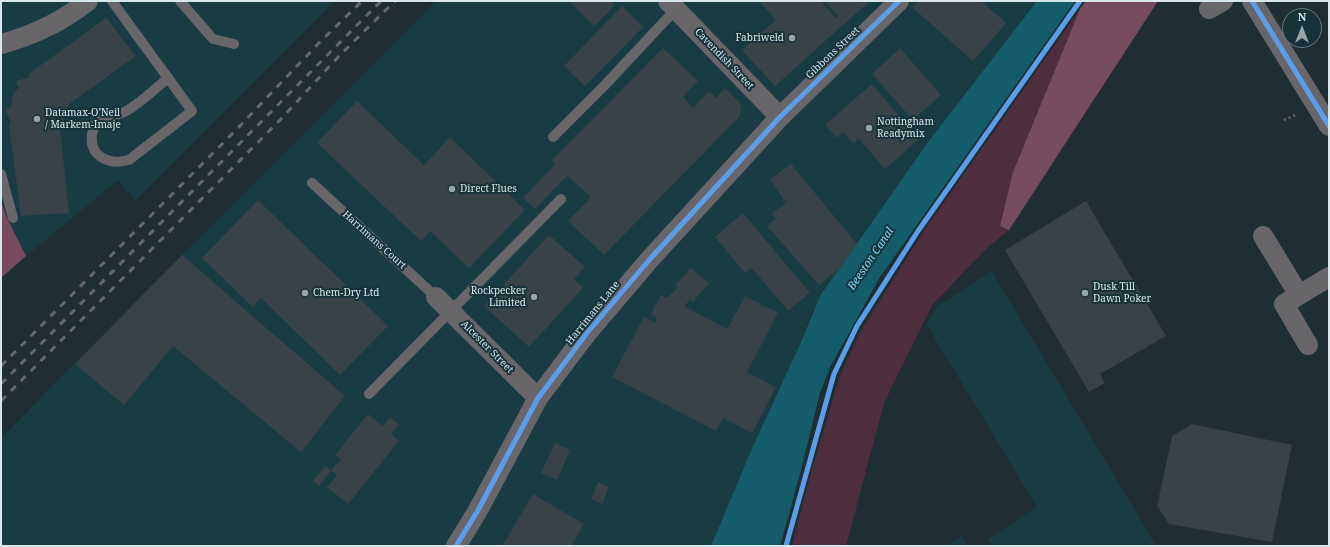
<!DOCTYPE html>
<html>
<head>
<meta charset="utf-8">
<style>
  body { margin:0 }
  #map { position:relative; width:1330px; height:547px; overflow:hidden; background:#1f2e32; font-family:"Noto Serif",serif }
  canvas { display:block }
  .frame { position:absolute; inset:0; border:2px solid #d7e7ec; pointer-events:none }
  .north { position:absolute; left:1282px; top:8px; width:40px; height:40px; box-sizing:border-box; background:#17333a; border:1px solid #647b81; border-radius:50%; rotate:0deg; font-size:11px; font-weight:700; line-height:16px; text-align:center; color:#d7e7ec }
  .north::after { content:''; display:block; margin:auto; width:14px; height:18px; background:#97a6ab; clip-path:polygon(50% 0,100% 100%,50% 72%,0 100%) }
</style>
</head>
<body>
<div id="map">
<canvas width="1330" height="547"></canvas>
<div class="frame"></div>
<div class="north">N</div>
</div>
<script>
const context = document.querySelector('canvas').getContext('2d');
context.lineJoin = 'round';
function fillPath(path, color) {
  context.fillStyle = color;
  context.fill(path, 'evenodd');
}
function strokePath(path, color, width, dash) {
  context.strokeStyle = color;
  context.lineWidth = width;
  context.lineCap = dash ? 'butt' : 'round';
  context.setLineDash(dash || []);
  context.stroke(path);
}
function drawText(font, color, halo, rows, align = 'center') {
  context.font = font + ' "Noto Serif",serif';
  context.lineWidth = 4;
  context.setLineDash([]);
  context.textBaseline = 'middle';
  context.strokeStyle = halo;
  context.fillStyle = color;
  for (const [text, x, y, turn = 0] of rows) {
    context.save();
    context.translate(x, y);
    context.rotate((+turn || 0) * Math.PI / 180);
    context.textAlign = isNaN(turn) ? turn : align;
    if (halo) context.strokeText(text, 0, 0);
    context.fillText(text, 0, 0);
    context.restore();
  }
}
const built = new Path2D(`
  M1,1H335L135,201L118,180L26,256L7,218L1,202Z
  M436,1H1037L928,142L862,235L812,312L800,344L750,453L711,546H1V438L182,255L355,83Z
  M992,271V272L1156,546H992L988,539L1037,507L926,324L936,307Z
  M961,536L967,546H945Z`);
const green = new Path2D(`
  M1080,9L1013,172L1000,226L1009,230L987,248L933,304L884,403L846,546H792L809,480L840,375L862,329L924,231Z`);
const forest = new Path2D(`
  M1086,1H1158L1009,230L1000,226L1013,172L1080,9Z
  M1,201L7,218L26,256L1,278Z`);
const water = new Path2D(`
  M1037,1H1075L880,277L830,367L820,393L801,470L780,546H711L750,453L800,344L820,296L928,142Z`);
const building = new Path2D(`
  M569,1H611L615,5L594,26Z
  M759,1H821L836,18L838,16L824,1H870L775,86L742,50L776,20Z
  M919,1H981L1006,23L973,61L912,7Z
  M622,6L643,27L585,86L564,66Z
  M106,18L136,56L69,104L60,129L69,213L21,216L9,125L11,122L8,116L5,109L11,107L12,97L15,91L19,88L16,82L19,80L30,77V73Z
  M663,48L698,81L683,97L693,108L709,91L716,98L725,88L741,104L740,116L604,255L568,221L591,197L567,176L535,209L523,198L555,164L552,160Z
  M900,48L941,95L913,120L872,74Z
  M872,84L919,139L885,169L859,139L853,144L843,132L837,138L825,125Z
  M357,101L424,165L450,137L525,210L469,268L430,231L421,241L317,143Z
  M791,164L857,244L839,269L819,285L767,226L776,219L772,213L786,203L770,179Z
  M258,200L388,326L340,375L261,298L253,307L202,258Z
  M1086,201L1166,336L1100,374L1105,383L1089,392L1005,250Z
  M743,213L810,293L788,311L752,268L745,273L715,237Z
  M549,235L585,267L574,279L583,288L529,347L484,306Z
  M182,255L345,396L301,452L173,346L124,405L75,364Z
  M691,268L709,283L693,302L690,300L684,306L727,329L745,296L778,313L747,372L776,387L752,433L723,418L716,431L612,377L644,317L655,323L657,318L651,314L661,295L667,298L677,288L675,285Z
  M368,414L383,426L390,417L399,425L391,434L399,441L348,504L327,487L337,475L331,471L341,459L335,455Z
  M1192,424L1292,445L1272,542L1169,524L1157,506L1172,436Z
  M555,443L570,450L557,480L541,473Z
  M325,466L331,471L319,486L313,481Z
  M598,482L609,487L602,504L591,499Z
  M533,494L584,524L571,546H502Z`);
const path = new Path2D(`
  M1284,120L1298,114`);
const service = new Path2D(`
  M112,1L192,111L129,160C110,165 89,158 92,134C93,130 95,123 98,120C105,115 115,116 122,113C134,109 157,87 168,78
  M180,1L213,39L234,44
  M553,137L604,86L676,9
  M1,174L13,218
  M312,183L436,297
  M369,394L561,199`);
const minor = new Path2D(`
  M668,1L780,117
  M1252,1L1329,126
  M1209,9L1223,1
  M1,44C31,36 63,21 88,1
  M1263,236L1299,295
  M436,297L538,398
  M1308,345L1284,304L1329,277
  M456,546L477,512L538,398L587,333L650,259L780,117L899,1`);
const rail = new Path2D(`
  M1,366L236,130L318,44L362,1
  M1,384L381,1
  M1,401L281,119L340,55L395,1`);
const cycleway = new Path2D(`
  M1252,1L1329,126
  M456,546L477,512L538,398L587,333L650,259L780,117L899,1
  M786,546L834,374L857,326L918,231L1080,1`);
const markers = [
  [792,38,4,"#97a6ab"],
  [37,119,4,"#97a6ab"],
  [869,128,4,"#97a6ab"],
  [452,189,4,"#97a6ab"],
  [305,293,4,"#97a6ab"],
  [1085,293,4,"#97a6ab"],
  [534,297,4,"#97a6ab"]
];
const poiNames = [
  ["Fabriweld",784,38,"right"],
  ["Datamax-O’Neil",45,113],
  ["/ Markem-Imaje",45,125],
  ["Nottingham",877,122],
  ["Readymix",877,134],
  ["Direct Flues",460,189],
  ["Dusk Till",1093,287],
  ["Dawn Poker",1093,299],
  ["Rockpecker",526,291,"right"],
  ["Limited",526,303,"right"],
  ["Chem-Dry Ltd",313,293]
];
const streetNames = [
  ["Gibbons Street",833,53,-44],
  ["Cavendish Street",724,59,46],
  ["Harrimans Court",374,240,42],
  ["Harrimans Lane",593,313,-51],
  ["Alcester Street",487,347,45]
];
const waterNames = [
  ["Beeston Canal",871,259,-56]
];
fillPath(built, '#183b44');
fillPath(green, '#4e2d3c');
fillPath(forest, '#774c5e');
fillPath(water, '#155c6b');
fillPath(building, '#374346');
strokePath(path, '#656769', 2.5, [2, 3]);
strokePath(service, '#696669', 10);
strokePath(minor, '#696669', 20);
strokePath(rail, '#64686b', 3, [7, 7]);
strokePath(cycleway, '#5a9eea', 5);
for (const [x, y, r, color] of markers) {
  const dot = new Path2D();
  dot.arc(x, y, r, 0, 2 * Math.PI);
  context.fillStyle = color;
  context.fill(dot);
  strokePath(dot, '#17333a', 1.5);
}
drawText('10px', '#d7e7ec', '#17333a', poiNames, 'left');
drawText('10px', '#d7e7ec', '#17333a', streetNames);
drawText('italic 11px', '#79e1fe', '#17333a', waterNames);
</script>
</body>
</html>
